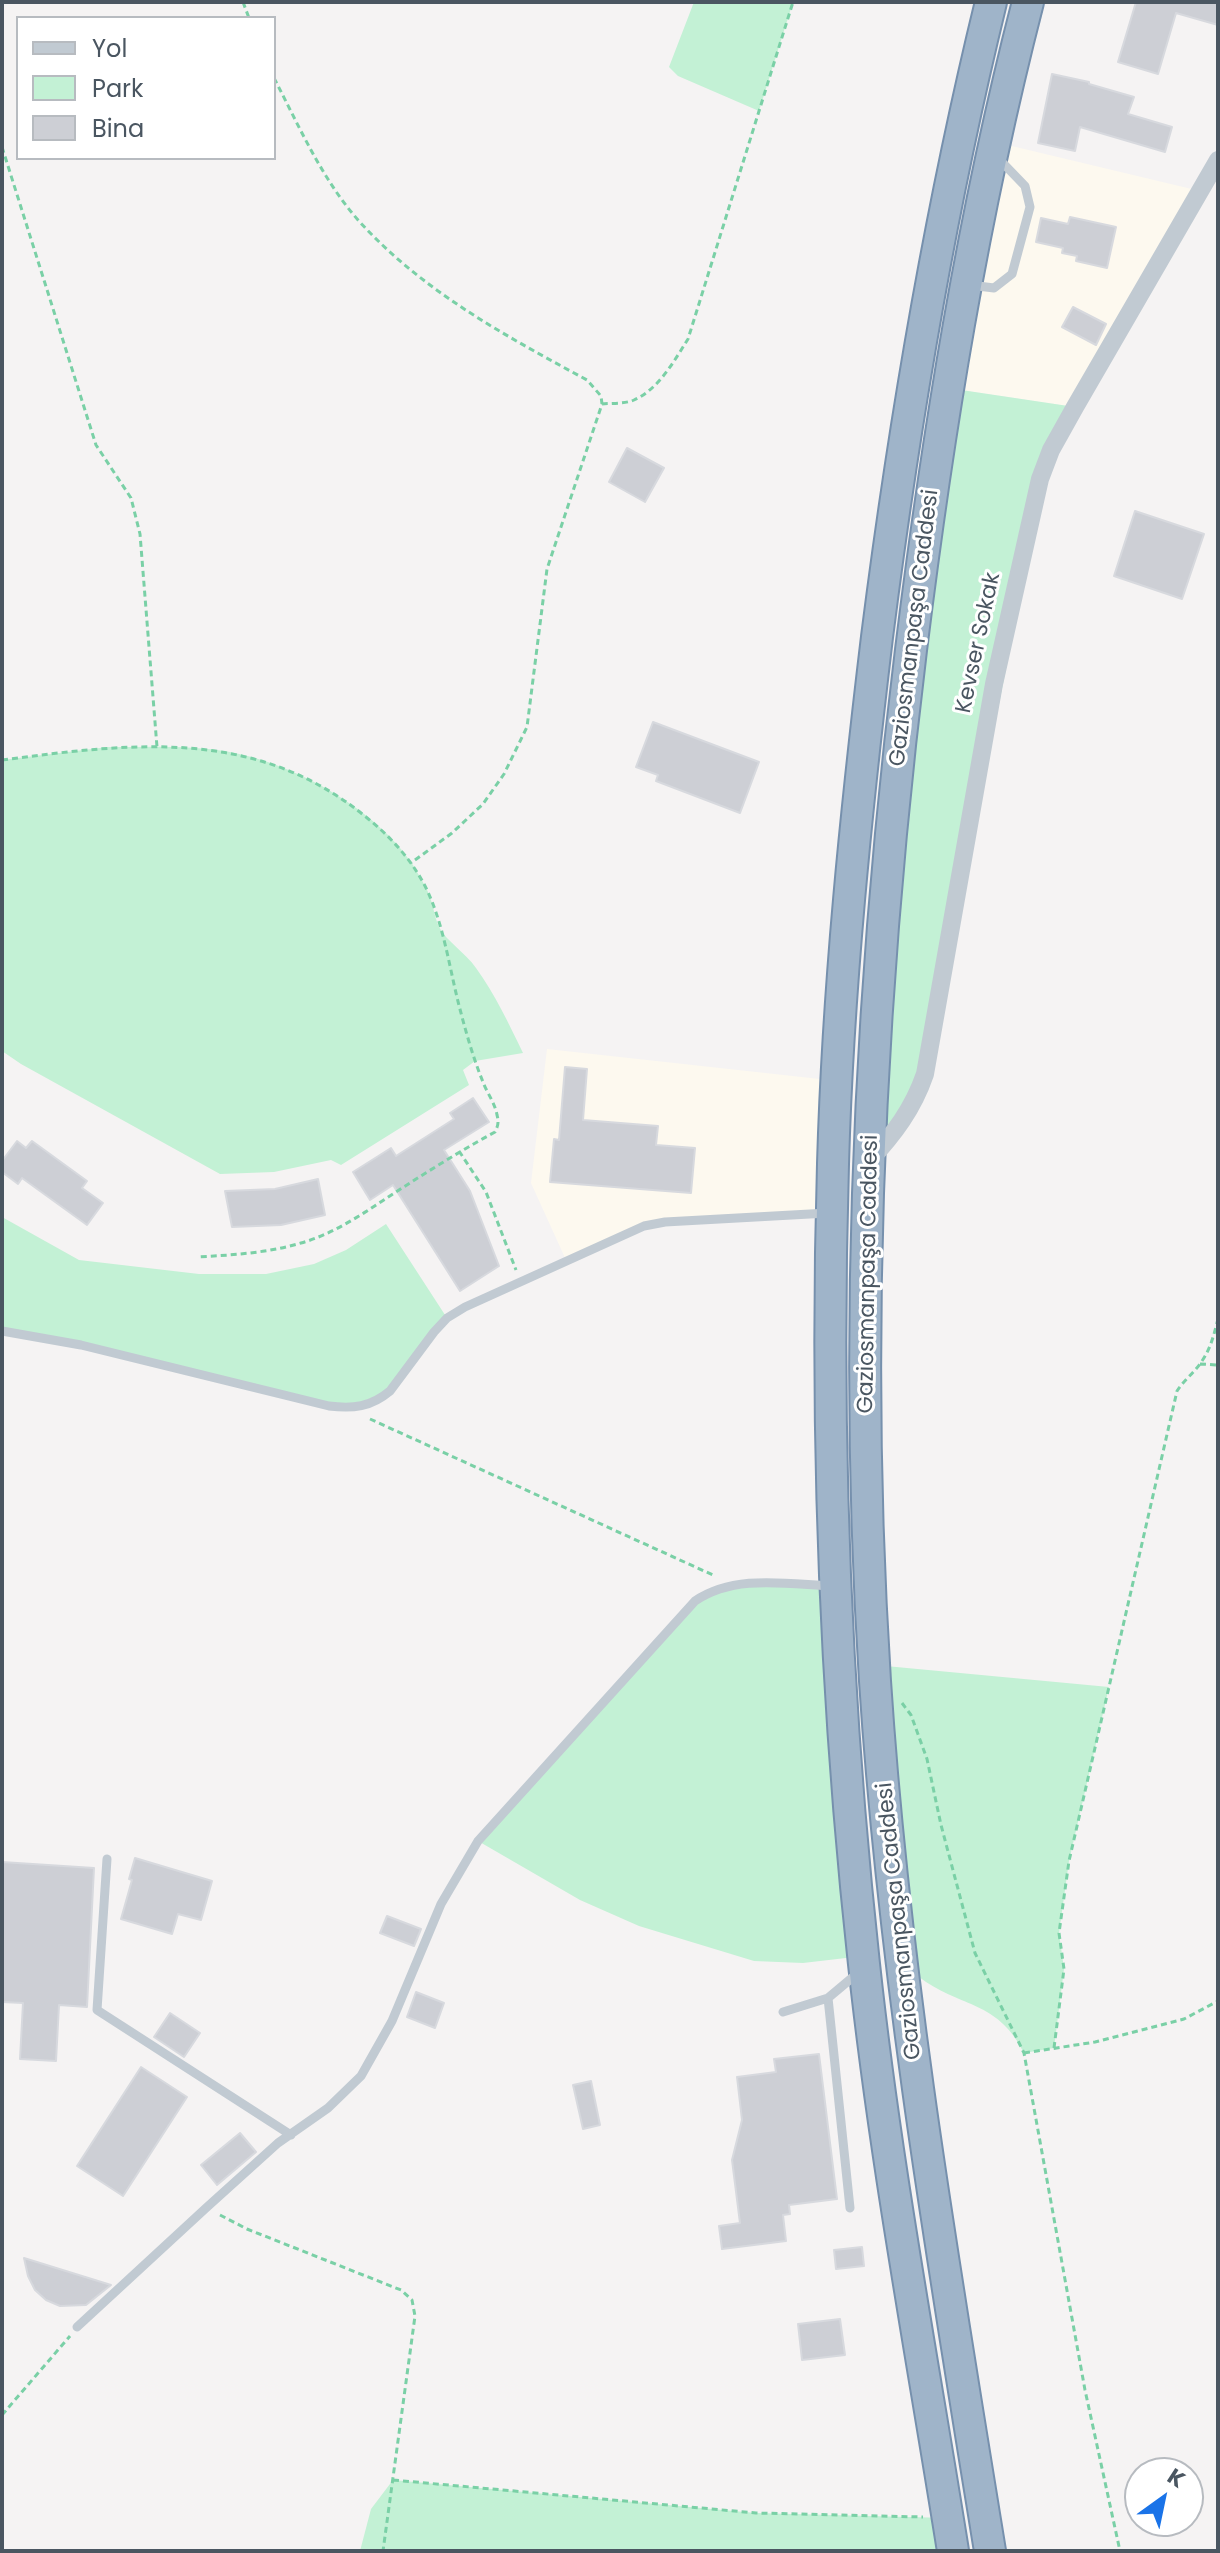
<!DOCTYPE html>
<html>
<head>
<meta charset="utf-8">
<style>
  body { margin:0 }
  #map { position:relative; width:1220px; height:2553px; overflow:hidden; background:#f5f3f3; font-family:Poppins,sans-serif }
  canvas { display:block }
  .frame { position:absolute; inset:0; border:4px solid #4a5661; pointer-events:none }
  .legend { position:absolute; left:16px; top:16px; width:260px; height:144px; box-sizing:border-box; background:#fff; border:2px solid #b7bbc0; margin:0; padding:10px 14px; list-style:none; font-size:24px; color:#4a5661 }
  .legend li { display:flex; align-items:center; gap:16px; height:40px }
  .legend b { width:40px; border:2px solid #b7bbc0 }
  .north { position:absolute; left:1124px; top:2457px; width:80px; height:80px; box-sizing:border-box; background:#fff; border:2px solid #b7bbc0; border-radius:50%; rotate:33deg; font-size:22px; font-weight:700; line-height:32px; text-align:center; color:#4a5661 }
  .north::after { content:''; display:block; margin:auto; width:28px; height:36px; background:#1a73e8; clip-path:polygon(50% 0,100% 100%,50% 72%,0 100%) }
</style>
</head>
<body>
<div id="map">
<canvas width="1220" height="2553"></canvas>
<div class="frame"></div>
<ul class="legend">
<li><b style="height:10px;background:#c1cad2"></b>Yol</li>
<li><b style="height:22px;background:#c3f1d5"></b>Park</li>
<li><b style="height:22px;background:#cdcfd5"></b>Bina</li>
</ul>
<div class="north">K</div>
</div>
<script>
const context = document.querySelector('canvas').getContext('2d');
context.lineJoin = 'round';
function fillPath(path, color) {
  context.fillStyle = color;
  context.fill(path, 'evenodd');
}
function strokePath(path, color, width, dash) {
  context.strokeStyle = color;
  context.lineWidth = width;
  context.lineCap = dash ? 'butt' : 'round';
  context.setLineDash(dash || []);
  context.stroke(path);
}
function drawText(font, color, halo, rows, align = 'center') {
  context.font = font + ' Poppins,sans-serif';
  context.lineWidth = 6;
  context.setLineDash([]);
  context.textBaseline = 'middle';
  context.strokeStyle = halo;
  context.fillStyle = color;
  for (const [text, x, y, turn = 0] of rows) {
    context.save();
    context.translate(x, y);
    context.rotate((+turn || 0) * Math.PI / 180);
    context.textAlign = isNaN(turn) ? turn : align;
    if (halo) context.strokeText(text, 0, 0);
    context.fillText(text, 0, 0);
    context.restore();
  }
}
const commercial = new Path2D(`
  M995,142L1200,191L1075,407L948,388Z
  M547,1049L838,1081L832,1213L665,1222L566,1260L531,1183Z`);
const green = new Path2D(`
  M694,2H793L759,111L678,76L669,67Z
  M948,388L1075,407L1049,454L925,1074L885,1144L878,969Z
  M108,747C148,747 191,745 230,752C295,764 376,809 413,865C418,874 424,883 428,892C433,903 434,916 439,927C447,942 466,953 476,968C495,994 509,1024 523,1053L475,1061L463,1070L469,1085L341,1165L331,1160L274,1172L220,1174L21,1064L2,1051V760Z
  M2,1217L79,1260L199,1274H266L314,1264L346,1250L386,1224L447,1318L390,1391L345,1408L2,1331Z
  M732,1584L836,1586L863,1956L803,1963L754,1961L639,1926L580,1900L478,1841L695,1601Z
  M875,1665L1109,1687L1069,1861L1059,1933L1064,1969L1054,2048L1024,2053C999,2003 966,2008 926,1982C917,1976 909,1969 901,1962Z
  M393,2480L756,2513L948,2518L953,2551H360L371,2509Z`);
const building = new Path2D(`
  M1136,2H1218V25L1176,13L1158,74L1118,62Z
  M1052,74L1089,82V84L1134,97L1128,114L1172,127L1165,152L1080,127L1075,151L1038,143Z
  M1070,217L1116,227L1107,268L1076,261L1077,256L1062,253L1063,248L1036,242L1041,218L1068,224Z
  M1073,307L1106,324L1096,345L1062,327Z
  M627,448L664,468L645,502L609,482Z
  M1135,511L1204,534L1182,599L1114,576Z
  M653,722L759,762L740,813L656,781L658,775L636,767Z
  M565,1067L587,1069L583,1120L658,1126L656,1145L695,1148L691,1193L550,1182L554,1139L559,1140Z
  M473,1098L489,1122L444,1150L470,1191L499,1266L460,1291L393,1185L370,1200L353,1172L391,1148L396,1156L454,1119L450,1113Z
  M17,1141L26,1148L32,1141L87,1181L82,1188L103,1203L87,1225L22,1178L18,1184L2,1172V1161Z
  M318,1179L325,1215L281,1225L232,1227L225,1191L275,1189Z
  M135,1858L212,1881L201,1920L178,1914L172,1934L121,1919L132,1880L129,1879Z
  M2,1862L94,1868L87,2007L59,2005L56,2061L20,2059L23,2003L2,2002Z
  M387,1916L421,1929L414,1946L380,1933Z
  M416,1992L444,2003L435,2028L407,2017Z
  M170,2013L200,2033L184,2057L154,2037Z
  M819,2054L837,2199L789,2205L790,2214L783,2215L786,2241L722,2249L719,2226L740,2223L732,2160L742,2120L737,2077L776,2072L774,2059Z
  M141,2067L187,2097L123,2196L77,2166Z
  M591,2081L600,2125L583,2129L573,2085Z
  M240,2133L256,2152L217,2185L201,2165Z
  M862,2247L864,2266L836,2269L834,2250Z
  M24,2258L111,2285L86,2305L60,2306L46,2300L35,2290L28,2276Z
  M840,2319L845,2355L802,2360L798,2324Z`);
const path = new Path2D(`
  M243,2L249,18
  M274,78C299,126 322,179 358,220C422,291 504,335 587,380L601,396L602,404L547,569L527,727L504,774L483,804L452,833L411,863
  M2,147L96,445L131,498L140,534L157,747
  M602,404C612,403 625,404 634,400C659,389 674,361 688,339L793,2
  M2,760C133,743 256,727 366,817C391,837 413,861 427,890C445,928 450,973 461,1013C467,1036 474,1060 483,1082C487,1093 495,1103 497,1115C499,1122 498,1126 495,1132C462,1150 430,1170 399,1190C368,1210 337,1233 301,1243C267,1253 233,1255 197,1257
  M459,1151L486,1192L516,1270
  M1200,1364L1218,1365
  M370,1419L713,1575
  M902,1703L911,1715L927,1759L941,1825L975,1953L1024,2053L1085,2390L1120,2551
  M1054,2048L1064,1969L1059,1933L1069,1861L1177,1391C1184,1380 1195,1372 1202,1361C1211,1348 1214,1334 1218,1319
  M1024,2053L1095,2042L1184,2019L1218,2001
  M220,2215L247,2229L401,2290L412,2300L415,2316L383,2551
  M2,2415L70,2336
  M393,2480L756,2513L923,2517`);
const service = new Path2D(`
  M970,285L994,288L1012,274L1030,207L1025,186L998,158
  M2,1331L81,1345L329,1406C353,1409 371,1407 390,1391L434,1332L447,1318L465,1307L644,1226L665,1222L828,1213
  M107,1859L97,2010L291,2135
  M828,1998L850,2208
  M783,2012L828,1998L859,1972
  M77,2327L206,2208L278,2143L328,2108L361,2076L392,2021L441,1904L478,1841L695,1601C735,1574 786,1584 833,1586`);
const minor = new Path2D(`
  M869,1161C894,1134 913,1109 925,1074L994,684L1040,479L1051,450L1075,407L1218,160`);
const trunk = new Path2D(`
  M953,2551C922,2356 885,2160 864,1964C835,1699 825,1431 833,1164C838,988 856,812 877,637C904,424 940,211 991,2
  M990,2551C943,2262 894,1973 875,1681C853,1337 869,991 911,650C938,432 973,215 1028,2`);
const streetNames = [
  ["Gaziosmanpaşa Caddesi",915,628,-83],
  ["Kevser Sokak",979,643,-78],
  ["Gaziosmanpaşa Caddesi",869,1274,-89],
  ["Gaziosmanpaşa Caddesi",900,1921,-96]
];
fillPath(commercial, '#fdf9ef');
fillPath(green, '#c3f1d5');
fillPath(building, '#cdcfd5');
strokePath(building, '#d7d9de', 2);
strokePath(trunk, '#7690ad', 34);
strokePath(path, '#7ad0a6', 3, [6, 4]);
strokePath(service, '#c1cad2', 9);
strokePath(minor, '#c1cad2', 18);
strokePath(trunk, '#9fb4c9', 30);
drawText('22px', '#4a5661', '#fff', streetNames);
</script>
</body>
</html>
